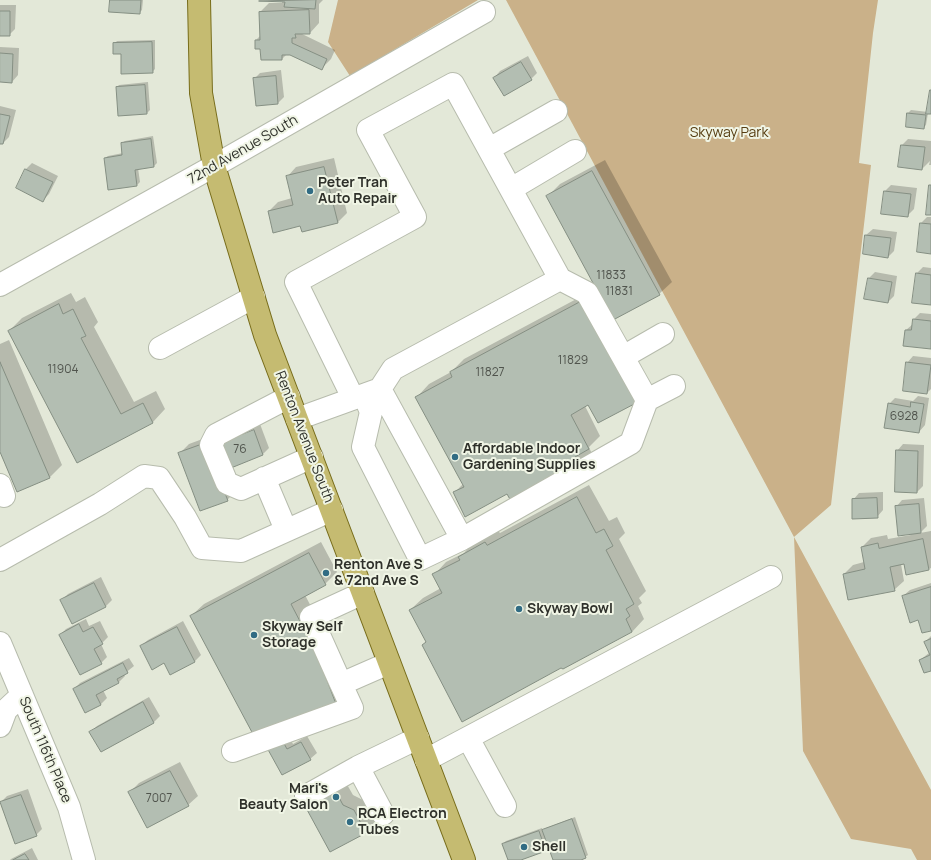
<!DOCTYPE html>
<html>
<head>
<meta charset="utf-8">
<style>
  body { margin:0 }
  canvas { display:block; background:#e3e8d8 }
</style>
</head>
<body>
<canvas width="931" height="860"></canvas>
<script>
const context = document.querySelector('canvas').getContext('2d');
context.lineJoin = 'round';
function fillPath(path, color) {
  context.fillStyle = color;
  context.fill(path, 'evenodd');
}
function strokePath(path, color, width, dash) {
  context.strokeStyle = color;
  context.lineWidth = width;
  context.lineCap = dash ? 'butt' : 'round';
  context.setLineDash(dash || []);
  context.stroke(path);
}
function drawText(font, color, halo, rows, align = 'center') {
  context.font = font + ' Manrope,sans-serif';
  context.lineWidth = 4;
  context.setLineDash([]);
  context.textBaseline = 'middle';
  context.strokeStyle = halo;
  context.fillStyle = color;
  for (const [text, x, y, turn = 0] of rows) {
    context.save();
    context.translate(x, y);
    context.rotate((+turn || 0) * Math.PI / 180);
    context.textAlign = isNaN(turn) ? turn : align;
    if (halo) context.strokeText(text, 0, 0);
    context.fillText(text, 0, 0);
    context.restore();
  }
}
const green = new Path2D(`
  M338,0H478L350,76L328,42Z
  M506,0H878L873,33L859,163L871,165L831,505L794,537L931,790V860H917L911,849L851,839L803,751L794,537Z`);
const shadow = new Path2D(`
  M111,0H143L142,10L139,13Z
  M265,0H323L319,4V23L310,33H300L335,50L331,59L321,69L290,54H287L282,59H262L261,48L256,40L260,36V12L269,3H282V1Z
  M0,5H16L15,29L9,35H0Z
  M155,40V69L152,72L122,53L114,44L117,41Z
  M0,47L19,48L18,75L12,82L0,81Z
  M528,56L537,73L531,79L494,78L500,71Z
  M281,70L284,97L278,103L254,79L260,73Z
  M148,82L150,110L147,113L119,115L117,87L119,85Z
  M931,90V113H928L926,125L923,128L908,113L911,110L928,112Z
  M0,106L16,110L9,137L3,143H0Z
  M153,136L157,163L154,166L138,168L140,182L137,185L105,158L108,156L123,153L122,143L125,141Z
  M908,139L931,141V165H929L930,161L922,169L902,145Z
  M334,158L347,213L338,222L301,225L269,211L278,202L292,198L287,177L296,167Z
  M605,160L672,282L659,294L613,319L589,404L585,406L600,436L589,447L592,454L580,466L508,493H454L463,484L417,397L429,384L451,372L464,359L597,288L547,197L560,184Z
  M32,163L58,176L49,194L43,200L17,188L26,169Z
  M891,185L917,188L914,209L908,215L883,213L885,191Z
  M927,217H931V253L921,223Z
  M873,229L897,232L894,251L888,257L864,253L866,235Z
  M923,267L931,268V304L917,273Z
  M875,272L897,276L894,296L888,302L869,278Z
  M71,293L76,302L85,297L98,322L94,327L134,402L156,391L165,409L153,422L78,461L9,331L22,318Z
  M920,313L931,314V348L904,345L906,330L913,324L914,319Z
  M9,340L62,465L50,477L18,491L0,450V344Z
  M913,356L931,358V389L927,393L907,363Z
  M918,396L929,398L925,425L919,432L889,404L895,398L913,401Z
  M260,424L269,448L263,454L228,468L237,490L227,500L179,454L189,444L216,434Z
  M903,444L924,445L923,486L917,492L897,451Z
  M589,485L609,521L617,517L625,533L619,539L646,591L639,598L642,603L638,606L644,619L632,632L423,645L426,642L410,610L423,598L441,588L434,575L446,562L464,553L472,544L498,531L500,533Z
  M883,492V510L877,517L853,500L859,493Z
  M924,498L927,526L920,533L931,531V568L929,569L907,574L904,563L901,564L904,581L894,590L844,574L853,565L864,562L862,547L871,538L887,535L888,539L911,535L896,507L902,500Z
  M321,542L337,572L325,584L305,595L329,641L348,691L336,704L191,616L204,604Z
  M101,577L112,600L106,606L73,623L62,600L68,594Z
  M931,583V630L919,619L903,596L910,590Z
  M86,619L89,626L100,621L108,637L101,644L107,657L101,663L60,635L66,629Z
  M183,621L201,655L195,661L165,662L141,646L148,640Z
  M931,636V669L920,660L929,653L925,642Z
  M129,658L134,666L124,674L125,676L119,682L103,690L107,698L101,704L85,712L74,689L80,683Z
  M149,697L160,716L154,722L101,751L91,732L97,726Z
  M287,733L293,744L307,736L317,753L310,759L267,747Z
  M180,762L198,796L188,805L130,792L139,783Z
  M345,781L353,795L363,800L375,822L365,832L330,851L306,806Z
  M28,789L42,829L36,835L1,802L7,796Z
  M575,817L588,855L585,857L578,860H554L549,847L545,850L518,860H509L503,844L506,841L542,828V831L546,828Z
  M32,848L38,860H10L11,859Z`);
const building = new Path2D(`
  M110,0H141L140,14L109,12Z
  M316,0L315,9L284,7L285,2L259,1Z
  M309,10L310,34H295L296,38H292V43L327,59L322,70L290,55H282V60H261L260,49H255V40H260L259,12Z
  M0,11H10V36H0Z
  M152,42L153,73L121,74V54H113V43Z
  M0,53L13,54L12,83L0,82Z
  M521,62L532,80L504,96L493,78Z
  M276,76L278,104L256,106L253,78Z
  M145,85L147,114L118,116L116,87Z
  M930,90H931V114H926Z
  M907,113L926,115L924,129L906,127Z
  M0,114L10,116L3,144H0Z
  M151,139L154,167L135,170L137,186L108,190L104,158L122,155L121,143Z
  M901,145L925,147L922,170L898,167Z
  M324,167L338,223L302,232L300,226L273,233L268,211L293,205L286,176Z
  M25,169L53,182L43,202L16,188Z
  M592,171L660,295L613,320L546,196Z
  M929,185H931V215H926Z
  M884,191L911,194L908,217L881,214Z
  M920,223L931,224V254L917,252Z
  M865,235L891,238L888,258L863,254Z
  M916,273L931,275V305L912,303Z
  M868,278L892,282L888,303L864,299Z
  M584,300L638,402L598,423L588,405L571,415L589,449L575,457L580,467L512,503L507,494L465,517L453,492L464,487L415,397L452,377L450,372Z
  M59,304L63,314L73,309L86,336L81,338L121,414L143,403L153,423L77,463L8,331Z
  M913,319L931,321V349L903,346L905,330H911Z
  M0,362L50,478L17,492L0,452Z
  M906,362L931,365L927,394L903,391Z
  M911,402L924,404L919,433L884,428L888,403L910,407Z
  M254,430L263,455L226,470L216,445Z
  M206,443L228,501L200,511L178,453Z
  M896,450L918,451L917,493L895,492Z
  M577,497L596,533L604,529L613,546L606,550L634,604L626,609L630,616L626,619L632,632L563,669L561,668L462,722L422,645L426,642L409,610L442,593L432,574L460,560L458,557L485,542L487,545Z
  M877,498L878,518L852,519V499Z
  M919,504L921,533L898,536L895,506Z
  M923,539L929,570L906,575L904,564L890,567L895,591L848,600L843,574L865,569L861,547L878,543L879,548Z
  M309,553L326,585L291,604L317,654L336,704L254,736L190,616Z
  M94,583L106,607L72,624L60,600Z
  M931,587V631L922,633L918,620L910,623L902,596Z
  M79,624L83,632L93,627L103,644L94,649L102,664L80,675L59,635Z
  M177,627L195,662L170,675L164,663L152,670L140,646Z
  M931,639V671L924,673L919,660L930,655L924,642Z
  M123,663L128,673L117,679L119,683L96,695L101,705L85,713L73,689Z
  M143,702L154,723L101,752L89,732Z
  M281,738L287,749L301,742L311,760L282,775L266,746Z
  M170,771L189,806L147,828L128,792Z
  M335,790L343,805L354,810L366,833L330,852L305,806Z
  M21,795L37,836L15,844L0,802Z
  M572,819L586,858L581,860H553L542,830Z
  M539,831L546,851L521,860H508L502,844Z
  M25,854L29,860H13Z`);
const minor = new Path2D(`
  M489,149L556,111
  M511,189L575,151
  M560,279L587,293L647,400L674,386
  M0,285L214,166L484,12
  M160,348L254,297
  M623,357L663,334
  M364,395L371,412L363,447L420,559L462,539L380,389
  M289,397L216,435L211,445L227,483L241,489L312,457
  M297,419L380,389L393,369L560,279L453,84L368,130L415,217L296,282L353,398
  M264,478L286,530
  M0,485L4,496
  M462,539L631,443L647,400
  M0,560L100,504L144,476L159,478L185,517L202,548L241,551L332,510
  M363,593L311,617L341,684L389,663
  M0,643L69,807L84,860
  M0,726L6,710L22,695
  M468,738L505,806
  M233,751L352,708L341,684
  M426,760L771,577
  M358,767L383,814
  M306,796L358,767L418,738`);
const major = new Path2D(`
  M199,0L201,93L214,166L265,335L464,860`);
const markers = [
  [310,191,4,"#316c84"],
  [455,457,4,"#316c84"],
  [326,573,4,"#316c84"],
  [519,609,4,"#316c84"],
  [254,635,4,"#316c84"],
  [336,797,4,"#316c84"],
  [350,822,4,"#316c84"],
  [524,847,4,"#316c84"]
];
const numberNames = [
  ["11833",611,276],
  ["11831",619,292],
  ["11829",573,361],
  ["11904",63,370],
  ["11827",490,373],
  ["6928",904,417],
  ["76",240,450],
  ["7007",159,799]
];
const parkNames = [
  ["Skyway Park",729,133]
];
const streetNames = [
  ["72nd Avenue South",243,150,-30],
  ["Renton Avenue South",304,437,69],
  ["South 116th Place",45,750,67]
];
const poiNames = [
  ["Peter Tran",318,183],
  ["Auto Repair",318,199],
  ["Affordable Indoor",463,449],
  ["Gardening Supplies",463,465],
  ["Renton Ave S",334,565],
  ["& 72nd Ave S",334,581],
  ["Skyway Bowl",527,609],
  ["Skyway Self",262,627],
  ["Storage",262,643],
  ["Mari's",328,789,"right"],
  ["Beauty Salon",328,805,"right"],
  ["RCA Electron",358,814],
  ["Tubes",358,830],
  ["Shell",532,847]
];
fillPath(green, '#cab189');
fillPath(shadow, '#0003');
fillPath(building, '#b3beb2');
strokePath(building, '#858f83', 1);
strokePath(minor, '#b7bcad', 24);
strokePath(major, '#786d1b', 24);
strokePath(minor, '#fff', 22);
strokePath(major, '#c5bb71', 22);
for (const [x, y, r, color] of markers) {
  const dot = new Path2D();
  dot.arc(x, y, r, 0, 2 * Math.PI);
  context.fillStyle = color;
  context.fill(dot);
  strokePath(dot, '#f0f5e5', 1.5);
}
drawText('12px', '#50544d', null, numberNames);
drawText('14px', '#563d11', '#f0f5e5', parkNames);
drawText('14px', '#2f312b', '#f0f5e5', streetNames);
drawText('bold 14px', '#2f312b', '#f0f5e5', poiNames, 'left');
</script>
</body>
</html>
